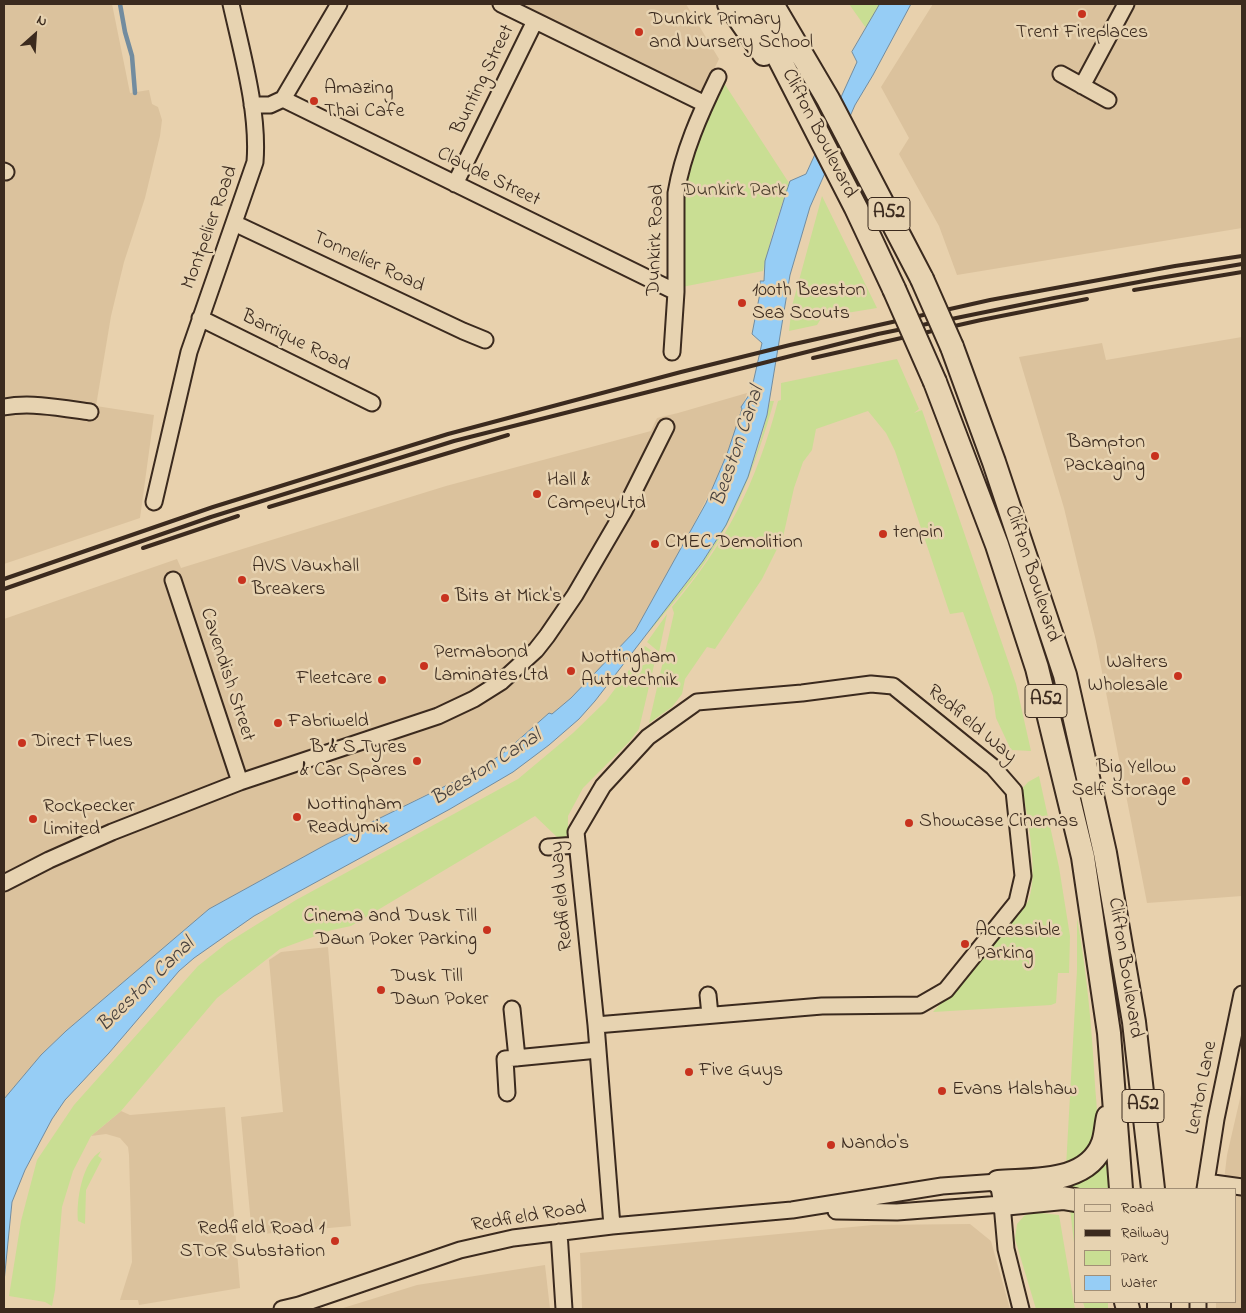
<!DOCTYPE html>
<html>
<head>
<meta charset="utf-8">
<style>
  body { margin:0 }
  #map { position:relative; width:1246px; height:1313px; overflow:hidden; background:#e8d1ad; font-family:"Indie Flower",sans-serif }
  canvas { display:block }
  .frame { position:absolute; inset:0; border:5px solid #3b2a1e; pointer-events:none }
  .legend { position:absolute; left:1074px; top:1188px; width:162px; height:115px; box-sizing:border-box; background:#e7d3b1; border:1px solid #a28f76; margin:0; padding:6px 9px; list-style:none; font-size:15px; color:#3b2a1e }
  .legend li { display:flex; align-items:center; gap:10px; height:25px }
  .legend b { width:25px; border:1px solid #a28f76 }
  .north { position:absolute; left:10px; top:10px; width:50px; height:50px; -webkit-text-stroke:4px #e7d3b1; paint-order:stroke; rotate:26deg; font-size:14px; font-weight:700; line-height:20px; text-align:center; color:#3b2a1e }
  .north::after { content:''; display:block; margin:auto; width:18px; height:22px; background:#3b2a1e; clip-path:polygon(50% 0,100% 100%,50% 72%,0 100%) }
</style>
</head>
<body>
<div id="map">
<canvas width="1246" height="1313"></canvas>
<div class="frame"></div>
<ul class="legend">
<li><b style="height:6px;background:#e7d3b1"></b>Road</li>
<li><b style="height:6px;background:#3b2a1e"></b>Railway</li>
<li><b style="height:14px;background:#c9de93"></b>Park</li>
<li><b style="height:14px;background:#96cdf5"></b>Water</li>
</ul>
<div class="north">N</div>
</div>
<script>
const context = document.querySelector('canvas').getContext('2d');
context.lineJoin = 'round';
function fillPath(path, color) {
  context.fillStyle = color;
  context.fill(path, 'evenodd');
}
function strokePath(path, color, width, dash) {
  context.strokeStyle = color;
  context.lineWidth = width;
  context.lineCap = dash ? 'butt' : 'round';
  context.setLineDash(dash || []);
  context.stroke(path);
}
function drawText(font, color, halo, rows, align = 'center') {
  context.font = font + ' "Indie Flower",sans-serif';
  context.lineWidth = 5;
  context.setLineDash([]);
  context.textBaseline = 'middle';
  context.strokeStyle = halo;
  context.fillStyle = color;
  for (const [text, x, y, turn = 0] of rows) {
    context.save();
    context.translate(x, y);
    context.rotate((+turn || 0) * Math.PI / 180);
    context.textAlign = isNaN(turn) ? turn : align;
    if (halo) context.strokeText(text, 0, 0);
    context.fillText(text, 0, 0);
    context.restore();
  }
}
const built = new Path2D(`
  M4,4H112L130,93L149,90L152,104L158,107L162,120L160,136L145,198L124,262L111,316L96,406L154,415L140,518L4,564Z
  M520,4H686L719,59L701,96Z
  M933,4H1242V228L957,275L939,226L899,154L909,138L881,87Z
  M1242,337V896L1147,903L1096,641L1064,508L1019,357L1102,343L1106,360Z
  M747,393L734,436L719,474L688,536L635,631L571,698L552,715L549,713L542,719L506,751L480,768L327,844L209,909L66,1031L41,1055L4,1099V619L177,559L181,568L446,486L651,431L657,418L678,413Z
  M328,947L351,1226L252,1235L241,1117L283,1112L269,960L281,952Z
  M1242,1090V1309H1216V1302H1235V1189H1223L1227,1155Z
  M225,1107L240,1288L139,1305L138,1300H120L132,1262L129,1155L128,1147L120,1138L106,1134L91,1136L121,1111L130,1115Z
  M970,1224L991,1241L1010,1309H582L580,1253L873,1225Z
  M545,1265L550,1309H340L417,1285Z`);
const green = new Path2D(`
  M849,4H880L866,28Z
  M724,83L789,183L773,231L763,271L682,287C682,264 678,232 681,210C687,164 704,124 724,83Z
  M822,196L877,308L822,317L817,325L789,331L792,306Z
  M897,359L919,409L914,413L922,410L1016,684L1031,751L1011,750L996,718L993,696L963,612L950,614L895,451L886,433L868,411L816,429L812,450L803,462L794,488L783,537L762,579L715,649L707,647L685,679L682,694L672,707L649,723L674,613L672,607C726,543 757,482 778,401L781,400V383Z
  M770,401H774C758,458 738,512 705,562C689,586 668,608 650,631L647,632C666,609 685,586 702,563C734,518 760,455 770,401Z
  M667,614L659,652L647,642Z
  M645,646L656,654L632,664Z
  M655,661L639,729L629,742L583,788L568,816V832L564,841L557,837L535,816L351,926L332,930L280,949L217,998L121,1111L91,1136L73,1171L62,1207L55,1290L52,1306L45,1302L9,1296L21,1221L37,1160L74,1105L198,966L227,943L296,900L518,779L573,733L606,701L629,670Z
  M1039,776L1059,867L1070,936L1069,973H1058L1056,1003L1051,1005L933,1012L1018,915C1021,910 1027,905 1029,899C1038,873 1028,817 1022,789L1028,782Z
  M1077,918C1087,973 1092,1029 1095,1085C1096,1100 1099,1119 1095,1134C1090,1149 1079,1159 1066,1167L1077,970Z
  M1110,1148L1112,1189L1069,1190L1067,1182Z
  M101,1151L98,1156L102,1159L86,1190L85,1224L78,1221C76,1201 82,1162 101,1151Z
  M1070,1209L1075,1210V1251Z
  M1033,1212L1059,1215L1075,1309H1036L1015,1239L1017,1224L1024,1216Z
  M1083,1302H1108V1309H1085Z`);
const water = new Path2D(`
  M880,4H911L873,75L855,105L810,207L790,275L767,415L748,477L726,525L703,561L595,701L579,719L549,745L513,772L450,809L254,916L194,958L179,971L109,1053L65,1100L52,1119L25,1170L12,1202L4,1282V1099L41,1055L66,1031L209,909L327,844L480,769L506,751L549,713L552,714L571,698L635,631L706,503L727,454L742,409L741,407L751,392L762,343L752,334L761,288L760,281H764L765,261L786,193L790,181L806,174L857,62L852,52Z`);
const stream = new Path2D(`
  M120,4L125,32L132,56L135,93`);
const minor = new Path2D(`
  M501,4L705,104
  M1061,74L1108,100
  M1082,86L1126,4
  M283,99L676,292
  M252,105H270L283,99L339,4
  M4,171L6,172
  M455,184L535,21
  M234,223L463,331L485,340
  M200,318L372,403
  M672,352L676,292V193C683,152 700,114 718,77
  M4,407C31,402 62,408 90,412
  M154,502L189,352L255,162C259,112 242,53 231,4
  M173,580L240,782
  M548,847L577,845
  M4,883L49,860L112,832L240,782L438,716L474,699L501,682L536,650L547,636L575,595L624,511L666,427
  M708,995L710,1015
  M512,1009L517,1058
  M596,1025L822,1006L920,1005L946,990L1017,902L1023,876L1014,791L993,767L893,686L871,684L802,693L697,702L648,737L603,786L576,832L596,1025L612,1226
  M507,1093L505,1059L598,1050
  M1206,1182L1242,1187
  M1205,1189L1216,1119L1242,994
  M836,1211L897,1212L1002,1204
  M559,1232L564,1309
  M282,1309L299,1305L460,1250L513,1238L612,1226L792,1210L942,1186L998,1182L1002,1204L1006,1249L1021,1309
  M1198,1309V1302`);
const highway = new Path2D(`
  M729,4L764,54
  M749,4L759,19L856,208L894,289
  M772,4L828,99L922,279
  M952,347L994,462L1065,675L1105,853L1134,1022L1153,1189
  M935,382L997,545L1037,668L1083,857L1109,1033L1121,1189
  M998,1182C1034,1179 1088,1184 1103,1143C1106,1135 1106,1125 1108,1117
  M1002,1204L1063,1198L1075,1200
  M1126,1302L1128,1309
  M1159,1302V1309`);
const rail = new Path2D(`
  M1134,290L1242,272
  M813,358L981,320L1087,299
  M269,507L508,435
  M143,548L238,516
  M4,579L213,507L448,434L681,372L790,345L990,300L1175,266L1242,256
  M4,589L211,517L454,441L878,334L1054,298L1160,278L1242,264`);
const highwayBridge = new Path2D(`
  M922,279L952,347
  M894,289L935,382`);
const markers = [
  [1082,14,5,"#c8321e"],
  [639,32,5,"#c8321e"],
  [314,101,5,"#c8321e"],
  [742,303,5,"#c8321e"],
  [1155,456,5,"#c8321e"],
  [537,494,5,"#c8321e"],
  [883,534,5,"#c8321e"],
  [655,544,5,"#c8321e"],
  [242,580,5,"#c8321e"],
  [445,598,5,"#c8321e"],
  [424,666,5,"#c8321e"],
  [571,671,5,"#c8321e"],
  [1178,676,5,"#c8321e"],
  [382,680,5,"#c8321e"],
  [278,723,5,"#c8321e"],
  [22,743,5,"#c8321e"],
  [417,761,5,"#c8321e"],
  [1186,781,5,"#c8321e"],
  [297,817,5,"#c8321e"],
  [33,819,5,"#c8321e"],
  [909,823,5,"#c8321e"],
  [487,930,5,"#c8321e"],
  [965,944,5,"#c8321e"],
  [381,990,5,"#c8321e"],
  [689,1072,5,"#c8321e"],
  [942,1091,5,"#c8321e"],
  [831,1145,5,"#c8321e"],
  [335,1241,5,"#c8321e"]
];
const shields = [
  [889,214,42],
  [1046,701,42],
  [1143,1106,42]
];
const shieldNames = [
  ["A52",889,214],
  ["A52",1046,701],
  ["A52",1143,1106]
];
const poiNames = [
  ["Dunkirk Primary",649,21],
  ["and Nursery School",649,44],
  ["Trent Fireplaces",1082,34,"center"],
  ["Amazing",324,90],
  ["Thai Cafe",324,113],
  ["100th Beeston",752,292],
  ["Sea Scouts",752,315],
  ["Bampton",1145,444,"right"],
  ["Packaging",1145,467,"right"],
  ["Hall &",547,482],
  ["Campey Ltd",547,505],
  ["tenpin",893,534],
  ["CMEC Demolition",665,544],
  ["AVS Vauxhall",252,568],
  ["Breakers",252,591],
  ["Bits at Mick's",455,598],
  ["Permabond",434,654],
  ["Laminates Ltd",434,677],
  ["Nottingham",581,659],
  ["Autotechnik",581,682],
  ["Walters",1168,664,"right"],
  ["Wholesale",1168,687,"right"],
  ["Fleetcare",372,680,"right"],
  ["Fabriweld",288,723],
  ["Direct Flues",32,743],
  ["B & S Tyres",407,749,"right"],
  ["& Car Spares",407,772,"right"],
  ["Big Yellow",1176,769,"right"],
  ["Self Storage",1176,792,"right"],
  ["Nottingham",307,806],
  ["Readymix",307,829],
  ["Rockpecker",43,808],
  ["Limited",43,831],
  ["Showcase Cinemas",919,823],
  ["Cinema and Dusk Till",477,918,"right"],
  ["Dawn Poker Parking",477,941,"right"],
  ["Accessible",975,932],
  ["Parking",975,955],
  ["Dusk Till",391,978],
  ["Dawn Poker",391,1001],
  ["Five Guys",699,1072],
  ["Evans Halshaw",952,1091],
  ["Nando's",841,1145],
  ["Redfield Road 1",325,1230,"right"],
  ["STOR Substation",325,1253,"right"]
];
const streetNames = [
  ["Bunting Street",484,80,-64],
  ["Clifton Boulevard",818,134,63],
  ["Claude Street",488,178,26],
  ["Montpelier Road",211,228,-70],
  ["Dunkirk Road",657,240,-88],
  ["Tonnelier Road",368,263,25],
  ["Barrique Road",295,342,26],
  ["Clifton Boulevard",1031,574,72],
  ["Cavendish Street",226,675,72],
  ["Redfield Way",971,725,40],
  ["Redfield Way",563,896,-95],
  ["Clifton Boulevard",1124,968,81],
  ["Lenton Lane",1203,1088,-79],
  ["Redfield Road",529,1218,-9]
];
const parkNames = [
  ["Dunkirk Park",734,192]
];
const waterNames = [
  ["Beeston Canal",739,447,-71],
  ["Beeston Canal",487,769,-32],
  ["Beeston Canal",147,986,-44]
];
fillPath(built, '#dbc29d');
fillPath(green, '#c9de93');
fillPath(water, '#96cdf5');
strokePath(water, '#728c9f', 1);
strokePath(stream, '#728c9f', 4.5);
strokePath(minor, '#3b2a1e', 19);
strokePath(highway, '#3b2a1e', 26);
strokePath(minor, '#e7d3b1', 15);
strokePath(highway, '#e7d3b1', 22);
strokePath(rail, '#3b2a1e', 4);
strokePath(highwayBridge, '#3b2a1e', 26, []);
strokePath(highwayBridge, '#e7d3b1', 22);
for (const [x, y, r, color] of markers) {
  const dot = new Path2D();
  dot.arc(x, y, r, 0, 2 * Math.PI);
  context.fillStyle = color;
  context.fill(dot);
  strokePath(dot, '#e7d3b1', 2);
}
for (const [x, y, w] of shields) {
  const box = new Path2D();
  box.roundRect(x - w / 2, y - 16.5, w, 33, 4);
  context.fillStyle = '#e7d3b1';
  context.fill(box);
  strokePath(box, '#3b2a1e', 1);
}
drawText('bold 19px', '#3b2a1e', null, shieldNames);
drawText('20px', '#3b2a1e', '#e7d3b1', poiNames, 'left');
drawText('20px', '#3b2a1e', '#e7d3b1', streetNames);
drawText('20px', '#493c2a', '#e7d3b1', parkNames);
drawText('italic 21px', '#49423e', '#e7d3b1', waterNames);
</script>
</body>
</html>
